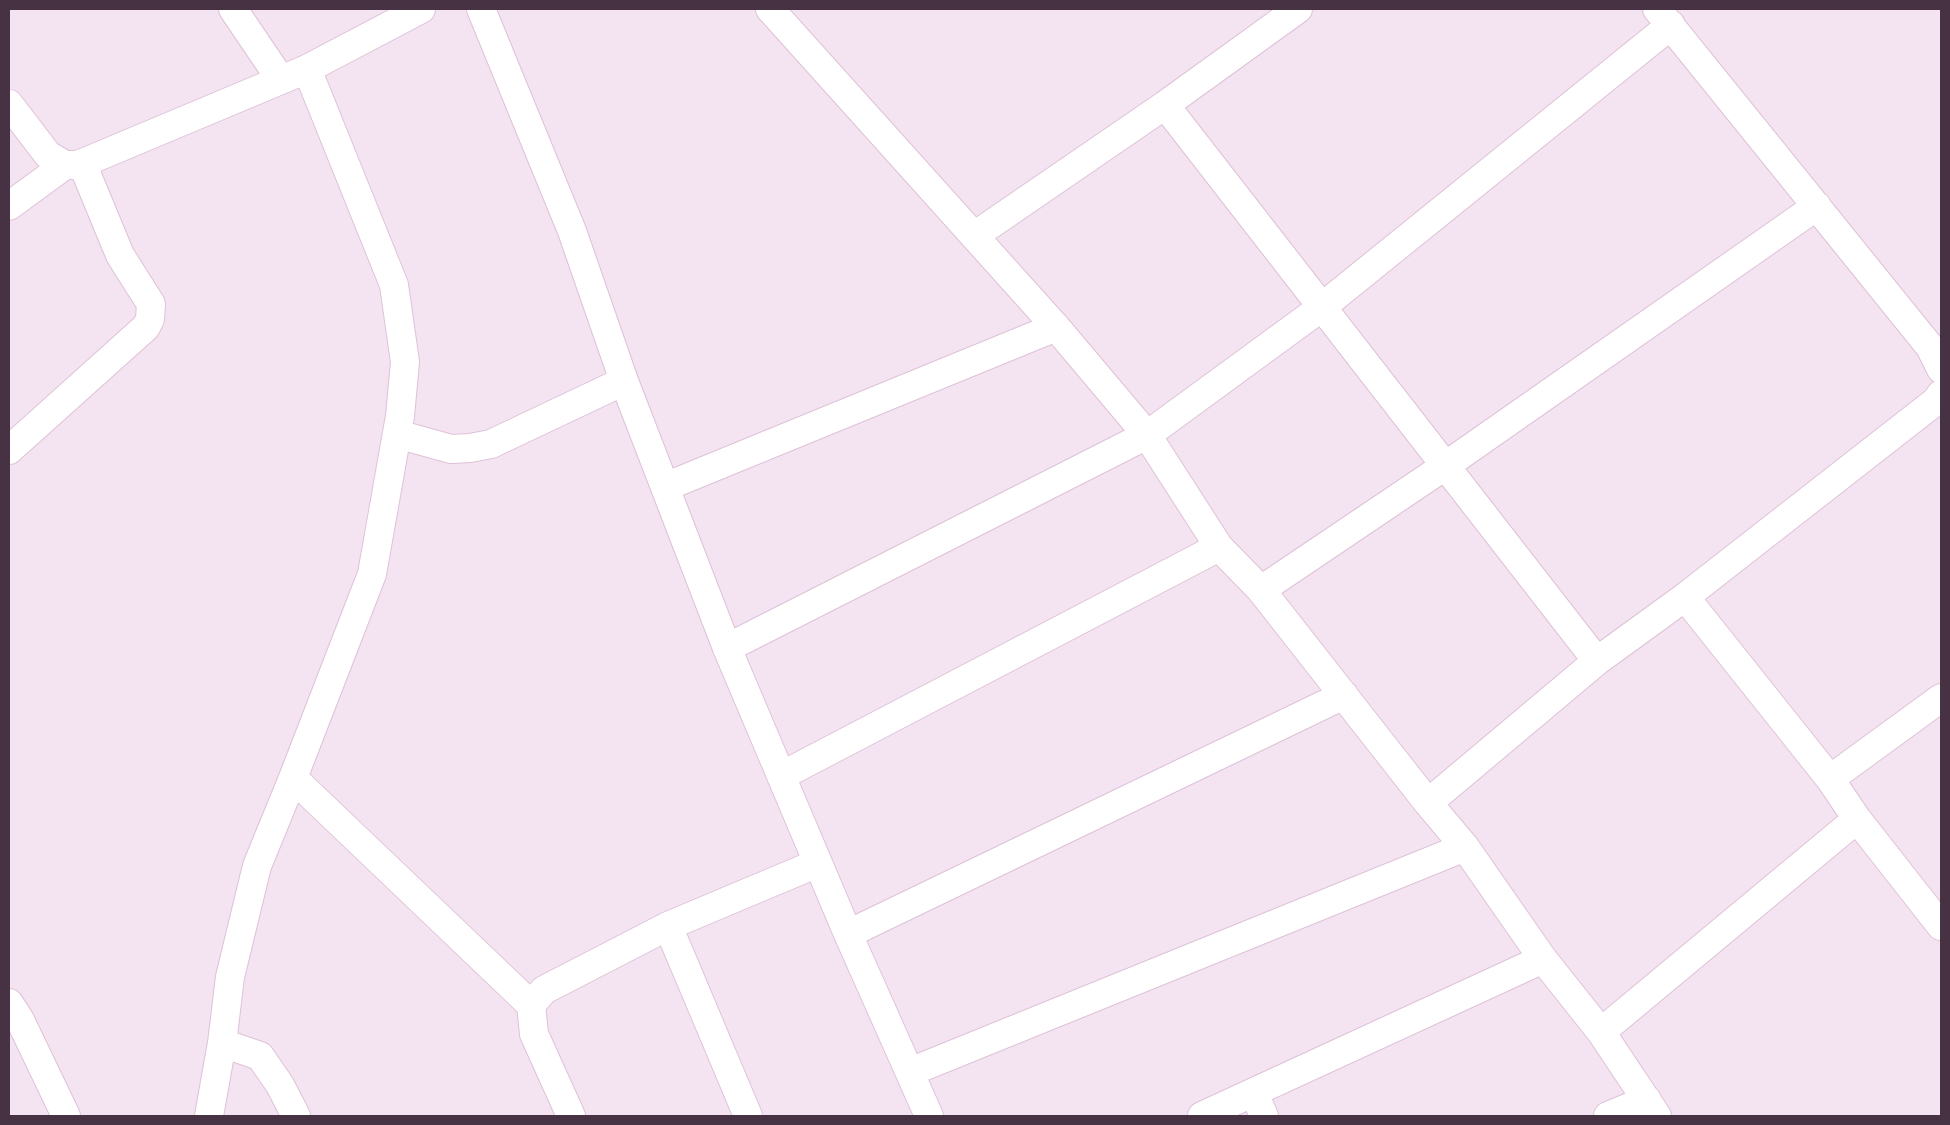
<!DOCTYPE html>
<html>
<head>
<meta charset="utf-8">
<style>
  body { margin:0 }
  #map { position:relative; width:1950px; height:1125px; overflow:hidden; background:#f4e3f0; font-family:Poppins,sans-serif }
  canvas { display:block }
  .frame { position:absolute; inset:0; border:10px solid #463243; pointer-events:none }
</style>
</head>
<body>
<div id="map">
<canvas width="1950" height="1125"></canvas>
<div class="frame"></div>
</div>
<script>
const context = document.querySelector('canvas').getContext('2d');
context.lineJoin = 'round';
function strokePath(path, color, width, dash) {
  context.strokeStyle = color;
  context.lineWidth = width;
  context.lineCap = dash ? 'butt' : 'round';
  context.setLineDash(dash || []);
  context.stroke(path);
}
const minor = new Path2D(`
  M233,9L281,80
  M481,9L572,231L624,381L727,648L848,934L929,1116
  M770,9L1056,327L1147,435L1219,547L1261,590L1428,803L1465,847L1543,959L1601,1032L1657,1116
  M1657,9L1930,347L1941,369
  M9,104L48,155L65,165H78L307,69L421,9
  M1165,105L1597,661
  M9,206L65,165
  M974,236L1165,105L1298,9
  M397,434L451,449L470,448L491,444L624,381
  M9,450L146,327L150,319L151,304L120,255L82,163
  M665,487L1056,327
  M1261,590L1445,466L1817,206
  M1685,597L1830,779L1857,819L1941,926
  M727,648L1147,435L1322,307L1671,25
  M781,776L1219,547
  M293,778L531,1005
  M1830,779L1941,698
  M1428,803L1597,661L1685,597L1936,401L1941,394
  M668,926L748,1116
  M848,934L1344,695
  M9,1003L20,1020L66,1116
  M1601,1032L1857,819
  M222,1043L260,1056L280,1085L296,1116
  M910,1072L1465,847
  M1254,1093L1264,1116
  M209,1116L222,1043L230,977L257,866L293,778L372,574L400,416L405,362L394,285L307,69
  M571,1116L534,1034L531,1005L544,990L668,926L818,863
  M1202,1116L1543,959
  M1608,1116L1647,1100`);
strokePath(minor, '#dec2d8', 30);
strokePath(minor, '#fff', 28);
</script>
</body>
</html>
